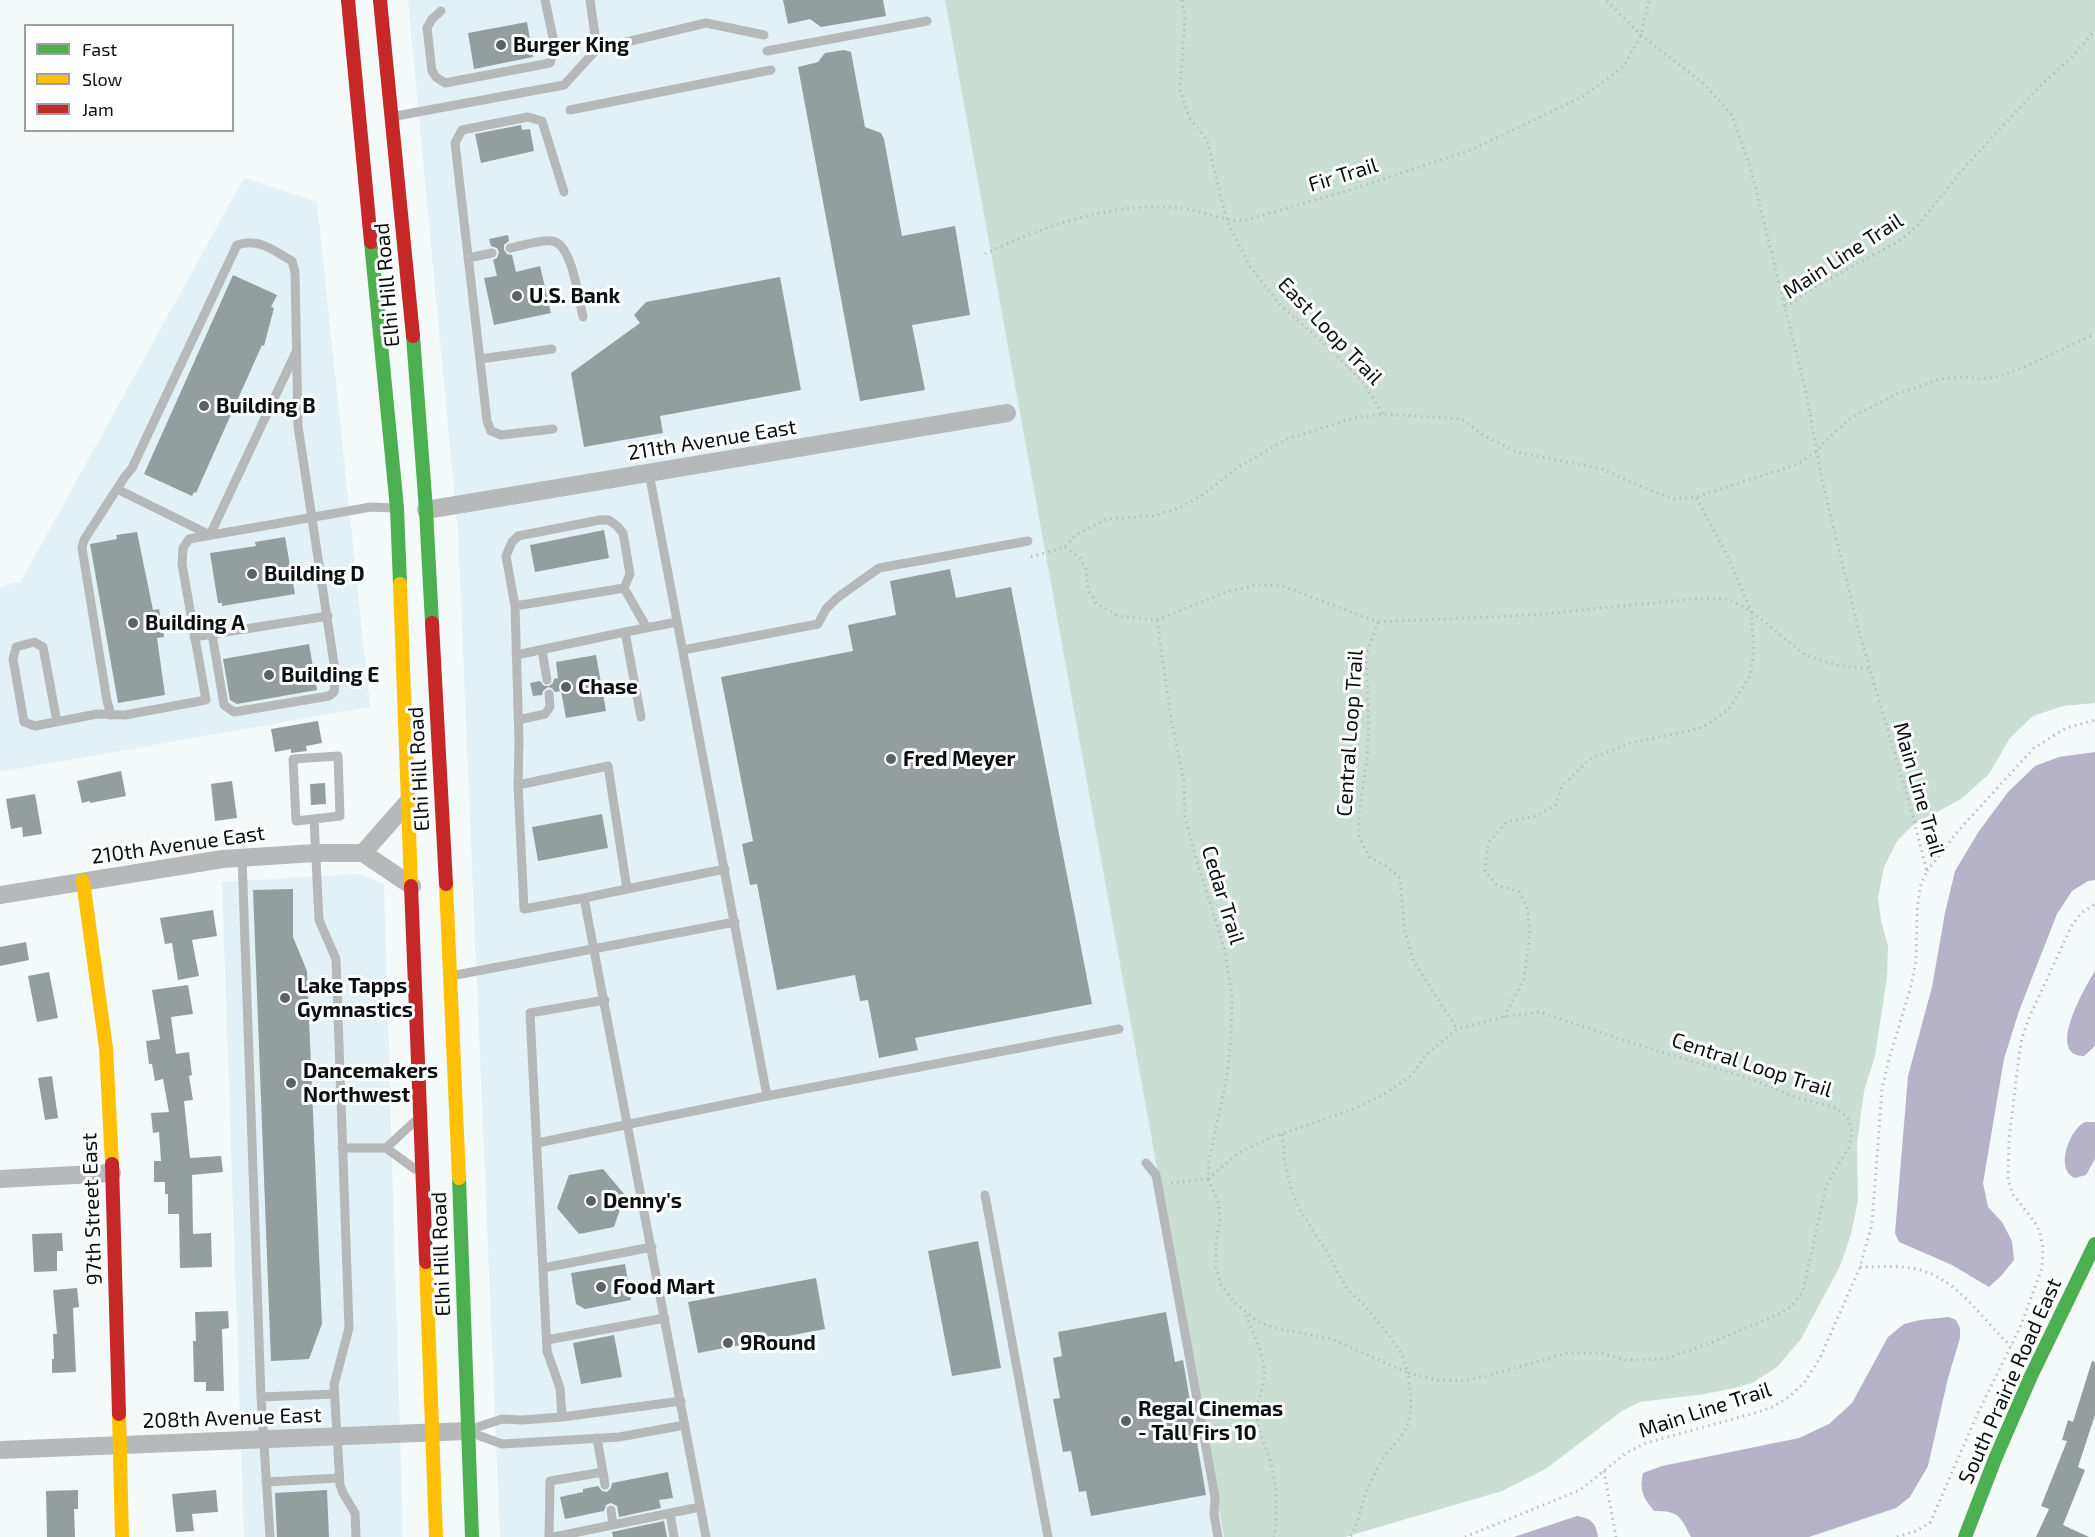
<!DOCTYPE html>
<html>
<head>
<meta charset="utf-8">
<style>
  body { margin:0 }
  #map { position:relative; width:2095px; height:1537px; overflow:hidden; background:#f4f9fa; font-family:"Exo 2",sans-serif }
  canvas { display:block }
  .legend { position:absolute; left:24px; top:24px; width:210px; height:108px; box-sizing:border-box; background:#fff; border:2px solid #9d9fa0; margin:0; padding:8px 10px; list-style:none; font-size:18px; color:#0a0f12 }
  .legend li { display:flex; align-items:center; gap:12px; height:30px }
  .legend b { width:30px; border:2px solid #9d9fa0 }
</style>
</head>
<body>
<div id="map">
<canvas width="2095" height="1537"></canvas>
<ul class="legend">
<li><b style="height:8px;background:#4caf50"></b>Fast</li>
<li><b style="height:8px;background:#ffc107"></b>Slow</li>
<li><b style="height:8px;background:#c62828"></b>Jam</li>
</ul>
</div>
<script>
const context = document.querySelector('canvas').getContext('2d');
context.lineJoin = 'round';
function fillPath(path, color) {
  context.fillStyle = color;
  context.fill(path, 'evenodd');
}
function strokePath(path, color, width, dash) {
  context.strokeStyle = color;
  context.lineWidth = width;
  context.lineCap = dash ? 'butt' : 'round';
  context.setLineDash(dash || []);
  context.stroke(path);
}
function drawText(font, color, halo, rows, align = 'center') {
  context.font = font + ' "Exo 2",sans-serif';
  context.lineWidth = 6;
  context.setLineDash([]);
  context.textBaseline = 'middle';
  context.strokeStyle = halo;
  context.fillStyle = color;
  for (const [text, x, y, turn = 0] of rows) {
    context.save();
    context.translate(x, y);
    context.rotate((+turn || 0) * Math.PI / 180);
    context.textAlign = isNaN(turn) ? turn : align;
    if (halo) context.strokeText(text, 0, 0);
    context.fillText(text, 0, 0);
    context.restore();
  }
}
const built = new Path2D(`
  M408,0H945L1224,1537H500L458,533Z
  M244,178L317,202L370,707L0,772V587L21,581Z
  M361,874L384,884L403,1537H244L222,882Z`);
const forest = new Path2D(`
  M945,0H2095V703L2063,706L2033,716L2010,738L1989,774L1961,799L1913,825L1897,841L1884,867L1878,897L1881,920L1888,946L1887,977L1875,1056L1864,1091L1857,1143L1858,1201L1851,1234L1841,1264L1801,1339L1777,1367L1752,1383L1734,1388L1705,1394L1640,1402L1622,1411L1547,1468L1502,1491L1345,1537H1224Z`);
const water = new Path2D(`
  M2095,752V880L2088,881L2072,891L2057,914L2019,1011L2004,1059L1983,1183L1988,1207L2002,1222L2012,1241L2014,1260L2001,1276L1989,1287L1952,1265L1899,1242L1895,1233L1908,1076L1932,987L1945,913L1955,871L1979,831L2008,792L2035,766L2059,757Z
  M2095,971V1046L2084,1056C2045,1056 2085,987 2095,971Z
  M2086,1122H2095V1159L2086,1175L2075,1178C2054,1170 2070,1127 2086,1122Z
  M1949,1317L1956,1320L1960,1328V1338L1948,1378L1928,1466L1910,1497L1896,1508L1809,1537H1691C1680,1516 1679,1511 1654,1511C1643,1498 1639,1489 1643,1473L1662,1466L1799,1438L1829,1424L1852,1403L1888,1337L1904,1324L1920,1320Z
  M1577,1516C1591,1518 1596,1523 1598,1537H1514Z`);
const building = new Path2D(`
  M783,0H883L886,16L821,27L810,19L788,24Z
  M527,22L533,57L474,69L468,33Z
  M844,50L851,52L865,127L881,133L884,139L902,236L955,226L970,315L912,325L925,390L860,401L798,67L818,62L825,53Z
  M521,125L522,130L530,129L534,151L481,163L475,134Z
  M508,235L509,241L504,245V250L507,254L512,255L516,272L540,266L551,313L494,325L484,278L497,276L493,260L497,258L499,252L497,248L491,246L489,239Z
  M233,275L277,295L271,307L274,308L264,346L262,345L196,493L194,492L192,496L144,474Z
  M780,277L801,390L660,416L663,433L584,447L571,373L640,323L634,315L646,302Z
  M604,530L609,558L535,572L530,545Z
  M137,532L153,610L159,609L164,637L157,638L165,695L118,703L90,544L117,539L116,535Z
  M285,537L295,594L222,606V603H218L210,553L256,546L255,542Z
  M950,569L956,598L1011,587L1092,1004L915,1038L918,1050L879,1058L868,1000L860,1001L855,975L777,990L757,884L750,885L742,844L753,841L721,677L853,651L848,625L896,615L890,581Z
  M309,644L317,690L237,704L230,700L223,659Z
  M596,655L606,711L566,718L561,691L555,692L552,688L548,687L543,691L542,695L533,696L530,683L540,681L544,686H549L553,683L554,679L558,678L556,662Z
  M318,721L322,743L306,746L307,751L291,753V749L275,752L271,729Z
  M121,771L126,796L90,803V801L82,803L77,781Z
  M232,781L237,818L215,821L211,784Z
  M325,783L326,804L311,805L310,784Z
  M35,794L42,834L23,837L22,827L11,829L6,799Z
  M602,814L608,848L538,861L532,827Z
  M293,889V937L307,971L322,1324L309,1359L271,1361L253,890Z
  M213,910L217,936L192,940L199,976L178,980L172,943L165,944L160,918Z
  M26,942L29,960L0,966V947Z
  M49,972L58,1018L37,1022L28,976Z
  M188,985L193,1014L171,1017L176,1054L189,1052L192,1075L189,1076L193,1100L184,1101L190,1158L221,1156L223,1172L192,1175L193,1234L211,1233L212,1267L180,1268L179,1214H168V1194H165V1182H154V1161H161L159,1132L153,1133L151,1113L169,1112L163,1079L155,1081L152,1064H149L146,1041L160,1039L152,990Z
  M52,1076L58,1118L45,1120L38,1078Z
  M603,1169L625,1195L614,1227L579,1234L557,1208L569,1175Z
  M62,1233L63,1251H57V1271L34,1272L32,1234Z
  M978,1241L1001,1368L952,1376L928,1251Z
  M625,1264L631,1300L585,1309L576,1304L571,1273Z
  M816,1278L825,1329L698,1353L688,1302Z
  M77,1288L79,1307L73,1308L76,1372L52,1373V1359H54L53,1334H57L53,1290Z
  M228,1311L229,1328L222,1329L224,1391H206V1382H194L193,1341H196L195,1312Z
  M1166,1312L1175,1362L1183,1360L1206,1495L1091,1516L1086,1491L1079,1492L1071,1451L1063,1452L1053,1399L1060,1398L1053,1358L1062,1356L1058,1332Z
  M614,1335L622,1377L581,1384L573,1343Z
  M2092,1361L2095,1362V1415L2078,1467L2085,1470L2063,1525L2089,1537H2036L2049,1509L2041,1506L2067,1441L2062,1440L2068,1420L2073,1422Z
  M668,1472L673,1498L659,1500L661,1508L619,1517L617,1506L611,1503L606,1505L604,1511L565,1519L560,1497L583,1492V1489L598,1486L602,1491L607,1492L611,1488L612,1483Z
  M78,1490V1509H74L75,1537H47L46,1491Z
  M216,1490L218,1512L192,1514L194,1531L176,1532L172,1494Z
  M327,1490L329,1537H277L275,1493Z
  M664,1521L667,1537H613L612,1532Z`);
const path = new Path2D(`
  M1182,0L1185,17L1180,89L1189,117L1207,140L1227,221L1251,268L1281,306L1325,344L1362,381L1383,414
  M985,254C1043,226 1114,201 1180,208C1202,210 1221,221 1243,221L1350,190L1471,150L1584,96L1624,66L1641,35L1649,0
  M1785,307L1815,287L1901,240L1918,225L1963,169L2038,88L2072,57L2095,30
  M1065,547L1080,558L1086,569L1088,589L1096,603L1119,616L1157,620L1226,592L1256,585L1282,586L1378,622L1531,615L1703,598L1728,599L1751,611L1805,655L1836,665L1870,669
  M1031,557L1065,547L1075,535L1107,519L1153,516L1179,508L1204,494L1237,468L1287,439L1354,418L1383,414L1462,419L1483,435L1517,452L1602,469L1642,487L1674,499L1696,497L1798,464L1817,451L1826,440L1852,417L1897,394L1940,379L1964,377L1981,379L2001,376L2031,364L2095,334
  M1157,620L1171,718L1184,782L1185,817L1196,858L1225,951L1232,998L1231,1037L1227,1076L1209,1161L1208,1179L1218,1202L1220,1218L1216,1243V1267L1221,1285L1235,1303L1260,1323L1280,1329L1332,1339L1408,1373C1410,1387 1412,1400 1410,1414C1406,1437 1396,1440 1384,1457C1378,1467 1372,1479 1367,1490C1360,1505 1360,1523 1350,1537
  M1378,622L1366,656L1369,724L1367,758L1359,814V836L1369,857L1386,866L1400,878L1405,932L1414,962L1457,1029
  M1927,871L1959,830L2034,748L2066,728L2095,720
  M1504,1017L1524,979L1530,934L1527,906L1519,892L1497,885L1485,871L1488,843L1507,822L1536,816L1555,806L1562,786L1590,759L1633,742L1680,733L1703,727L1728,710L1750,676L1754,651L1751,611L1728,557L1696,497
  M1208,1179L1238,1153L1270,1138L1351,1110L1381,1096L1411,1076L1426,1055L1457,1029L1504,1017L1539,1012L1629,1042L1751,1079L1795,1097L1837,1108L1848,1118L1852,1132L1849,1147L1826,1186L1803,1291L1793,1305L1779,1314L1705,1345L1665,1359L1625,1360L1602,1353H1568L1486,1376L1459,1381L1438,1380L1408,1373L1402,1355L1389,1335L1363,1304L1347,1289L1324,1247L1301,1212L1292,1192L1285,1163L1282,1134
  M1171,1183L1208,1179
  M1860,1267C1879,1267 1899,1265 1917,1269C1960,1280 1980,1318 2011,1346
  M1246,1315C1252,1331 1267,1361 1264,1377C1262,1394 1255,1406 1258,1423C1259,1434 1265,1444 1268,1454C1277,1482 1278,1508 1274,1537
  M1604,1471L1616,1537
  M1465,1537L1580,1490L1626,1453L1646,1443L1755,1413L1773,1407L1790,1396L1804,1383L1820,1358L1860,1267L1872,1224L1882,1089L1889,1059L1911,986L1916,961L1917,911L1920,887L1927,871L1910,806L1861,639L1822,480L1806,392L1751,170L1732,115L1703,83L1641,35L1606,0
  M1897,1537L1916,1531L1930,1523L1976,1417L2021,1325L2042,1268L2043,1248L2040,1233L2036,1224L2012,1193L2008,1179L2009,1139L2019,1056L2022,1038L2029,1018L2071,927L2081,913L2095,904`);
const lane = new Path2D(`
  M590,0L597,49
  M441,11L432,19L427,28L432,71L436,77L445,83L550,63L555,47L545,0
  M767,51L927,21
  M570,110L771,70
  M396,116L564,85L597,49L706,23L764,35
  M510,248C521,246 542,239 552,241C572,243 579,300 583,317
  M468,258L492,253
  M480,359L552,349
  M553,429L501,435L491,431L487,421L455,143L462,130L528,117L542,121L564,192
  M649,473L767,1096L1119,1029
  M117,489L210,535L296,352
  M515,606L506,556L512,542L518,536L600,520H609L617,526L623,533L630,574L624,588
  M194,637L328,616
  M542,650L547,680
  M683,650L818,624L826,609L837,598L879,568L1028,541
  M516,655L625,632
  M111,715L107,701L82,548L84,540L124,478L132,468L237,245C258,237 274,251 292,261L295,272L298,426L336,677L334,692L329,696L234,712L224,705L212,634
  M641,717L625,632L677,622
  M518,720L545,714L550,707L549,694
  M57,722L43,647L34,642L16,647L13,659L24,722L35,726L97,714L125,715L206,700L182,564L183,548L189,539L371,507L393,508
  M338,756L340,816L296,821L293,759Z
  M518,785L519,741L515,606L624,588L647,628
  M314,819L319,920L336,959L349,1328L334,1385L340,1485L343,1493L355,1513L356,1537
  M242,857L261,1397L270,1537
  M627,889L725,869
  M584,898L524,909L518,785L608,766L627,889L584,898L706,1537
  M456,975L735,922
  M414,1122L386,1148L415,1169
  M537,1143L767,1096
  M342,1148H386
  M1146,1163L1156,1175L1215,1497L1214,1514L1218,1537
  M985,1195L1048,1537
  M543,1268L652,1247
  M547,1340L665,1318
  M261,1397L334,1394
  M562,1417L560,1388L547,1351L530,1013L605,1000
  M472,1429L502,1419L522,1420L562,1417L681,1401
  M472,1433L502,1444L619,1437L685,1425
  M603,1472L605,1485
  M266,1482L339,1478
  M611,1510L613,1525
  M670,1513L674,1537
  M549,1537L550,1481L603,1472L597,1438
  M554,1537L700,1507`);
const street = new Path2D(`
  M426,510L1007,413
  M408,802L363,853L412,886
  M0,895L223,859L315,853H363
  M0,1179L112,1173
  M0,1450L467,1431`);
const fast = new Path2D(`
  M371,242L397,508L400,584
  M413,336L426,510L432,623
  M459,1178L472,1537
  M1965,1537L1995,1459L2031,1376L2095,1244`);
const slow = new Path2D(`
  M400,584L411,886
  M83,881L106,1048L112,1164
  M446,884L459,1178
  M426,1262L436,1537
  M119,1414L122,1537`);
const jam = new Path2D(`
  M348,0L371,242
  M380,0L413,336
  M432,623L446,884
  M411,886L426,1262
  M112,1164L119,1414`);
const markers = [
  [501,45,6,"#5c6163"],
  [517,296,6,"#5c6163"],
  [204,406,6,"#5c6163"],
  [252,574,6,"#5c6163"],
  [133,623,6,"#5c6163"],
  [269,675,6,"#5c6163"],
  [566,687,6,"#5c6163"],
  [891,759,6,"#5c6163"],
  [285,998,6,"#5c6163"],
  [291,1083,6,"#5c6163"],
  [591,1201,6,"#5c6163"],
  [601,1287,6,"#5c6163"],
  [728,1343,6,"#5c6163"],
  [1126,1421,6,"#5c6163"]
];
const poiNames = [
  ["Burger King",513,45],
  ["U.S. Bank",529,296],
  ["Building B",216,406],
  ["Building D",264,574],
  ["Building A",145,623],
  ["Building E",281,675],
  ["Chase",578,687],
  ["Fred Meyer",903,759],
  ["Lake Tapps",297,986],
  ["Gymnastics",297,1010],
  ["Dancemakers",303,1071],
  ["Northwest",303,1095],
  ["Denny's",603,1201],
  ["Food Mart",613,1287],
  ["9Round",740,1343],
  ["Regal Cinemas",1138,1409],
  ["- Tall Firs 10",1138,1433]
];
const streetNames = [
  ["Fir Trail",1343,175,-17],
  ["Main Line Trail",1843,256,-33],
  ["Elhi Hill Road",387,285,-95],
  ["East Loop Trail",1330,331,46],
  ["211th Avenue East",712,440,-9],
  ["Central Loop Trail",1350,733,-86],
  ["Elhi Hill Road",419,769,-93],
  ["Main Line Trail",1919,789,74],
  ["210th Avenue East",178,845,-8],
  ["Cedar Trail",1223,895,73],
  ["Central Loop Trail",1752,1065,18],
  ["97th Street East",92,1209,-92],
  ["Elhi Hill Road",441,1254,-92],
  ["South Prairie Road East",2010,1381,-66],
  ["Main Line Trail",1705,1410,-18],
  ["208th Avenue East",232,1418,-2]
];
fillPath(built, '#e3f1f7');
fillPath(forest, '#caded4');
fillPath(water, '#b6b3c9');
fillPath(building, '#949e9e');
strokePath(path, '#b8bcbd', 3, [1.5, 4.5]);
strokePath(lane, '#b6b8b9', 9);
strokePath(street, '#b6b8b9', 18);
strokePath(fast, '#4caf50', 14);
strokePath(slow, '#ffc107', 14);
strokePath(jam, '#c62828', 14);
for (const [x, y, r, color] of markers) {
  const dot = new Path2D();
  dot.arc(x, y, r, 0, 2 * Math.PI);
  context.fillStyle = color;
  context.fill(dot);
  strokePath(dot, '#fff', 2);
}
drawText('bold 21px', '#0a0f12', '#fff', poiNames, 'left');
drawText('21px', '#0a0f12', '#fff', streetNames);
</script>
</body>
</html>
